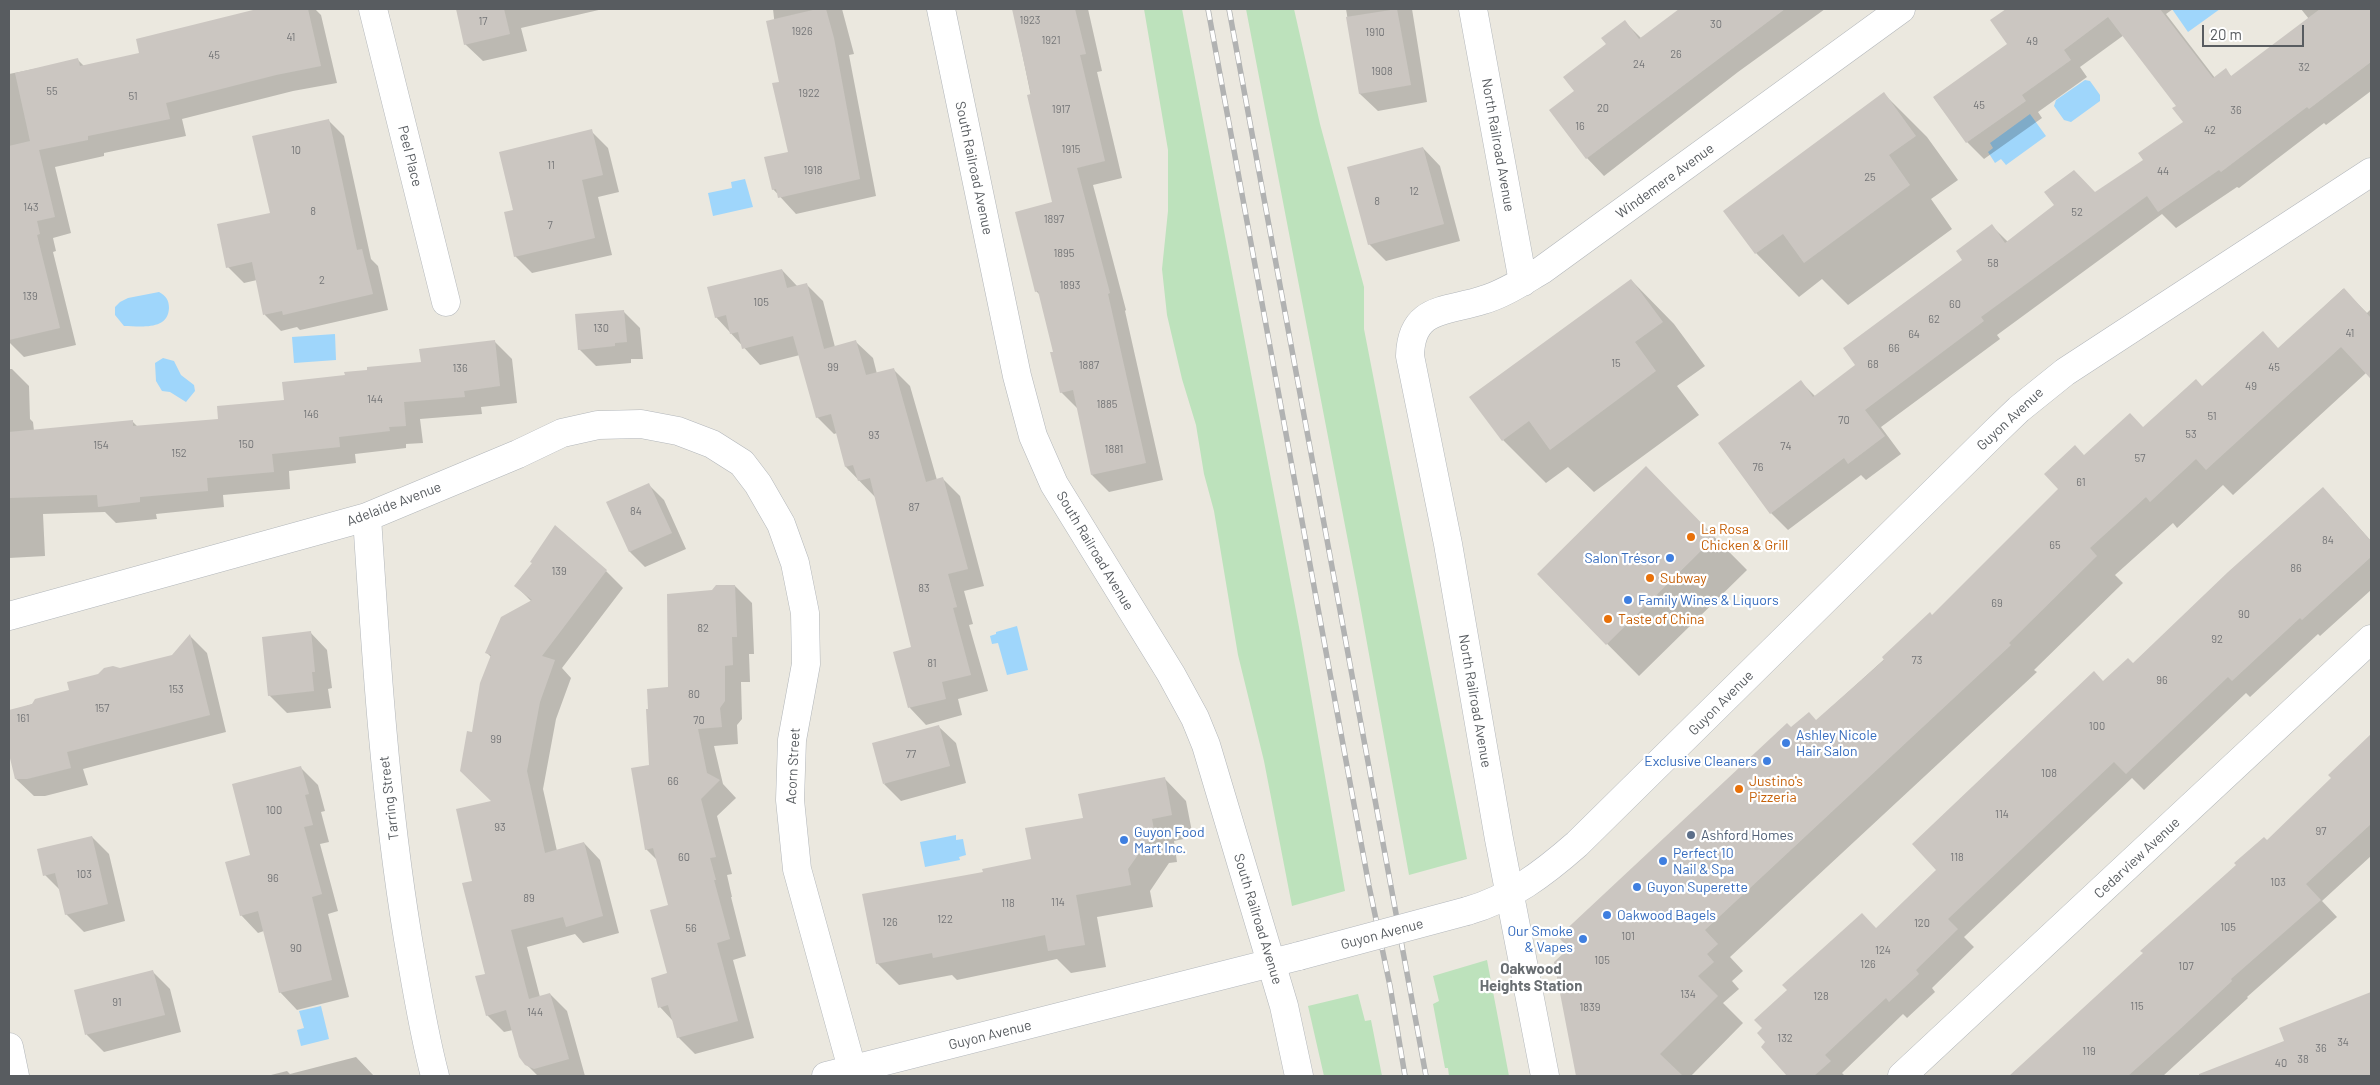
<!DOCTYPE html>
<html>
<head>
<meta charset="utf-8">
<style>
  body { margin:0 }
  #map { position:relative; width:2380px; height:1085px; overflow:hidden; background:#ebe8df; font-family:Barlow,sans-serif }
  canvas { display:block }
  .frame { position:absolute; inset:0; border:10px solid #585c60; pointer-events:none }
  .scale { position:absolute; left:2202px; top:25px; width:102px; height:22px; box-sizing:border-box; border:2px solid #585c60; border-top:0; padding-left:6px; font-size:15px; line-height:18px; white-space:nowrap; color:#585c60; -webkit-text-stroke:4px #fff; paint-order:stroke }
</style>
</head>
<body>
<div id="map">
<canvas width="2380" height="1085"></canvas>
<div class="frame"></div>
<div class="scale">20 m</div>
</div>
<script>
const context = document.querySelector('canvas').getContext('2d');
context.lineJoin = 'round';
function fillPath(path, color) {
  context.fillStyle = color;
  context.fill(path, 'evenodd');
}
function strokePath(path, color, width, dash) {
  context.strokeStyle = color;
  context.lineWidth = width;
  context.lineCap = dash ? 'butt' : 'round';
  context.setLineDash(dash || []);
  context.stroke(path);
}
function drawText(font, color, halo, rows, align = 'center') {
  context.font = font + ' Barlow,sans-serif';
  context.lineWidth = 4.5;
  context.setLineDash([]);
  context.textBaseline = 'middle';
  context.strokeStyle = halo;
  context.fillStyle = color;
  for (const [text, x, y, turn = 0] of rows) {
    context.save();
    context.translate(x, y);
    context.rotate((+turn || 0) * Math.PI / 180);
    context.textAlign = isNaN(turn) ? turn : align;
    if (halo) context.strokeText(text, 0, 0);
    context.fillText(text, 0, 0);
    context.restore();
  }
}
const green = new Path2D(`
  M1144,9H1182L1299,627L1345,891L1292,906L1264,761L1238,655L1214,511L1204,474L1196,425L1182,379L1167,315L1162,269L1168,211V150Z
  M1246,9H1294L1320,124L1364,287V329L1467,859L1409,875L1357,588Z
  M1487,960L1509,1076H1449L1448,1068H1445L1433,1004L1439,1001L1433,976Z
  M1358,994L1365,1021L1371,1020L1382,1076H1324L1308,1006Z`);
const water = new Path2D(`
  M2172,9H2220L2188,32Z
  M2085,80L2090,81L2100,95V101L2071,122L2064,120L2054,106L2056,100Z
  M2030,114L2046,136L2006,165L2001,159L1995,163L1988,152L1993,148L1990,143Z
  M745,179L753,207L713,216L708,193L732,188L731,182Z
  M159,292C166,296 169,300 169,308C168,331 140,326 124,326L115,315V307L120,302L128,298Z
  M335,334L336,360L294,363L292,337Z
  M163,358L174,361L181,375L194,385L195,391L186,402L170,392L162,391L156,381L155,363Z
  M1017,626L1028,670L1007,675L998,643L992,644L990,636L996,634V632Z
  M956,835V840L963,839L966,855L959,857L960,860L925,867L920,842Z
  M321,1006L329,1039L301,1046L297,1030L304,1028L299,1011Z`);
const shadow = new Path2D(`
  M263,9H315L321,15L337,83L293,91L182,119L186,136L104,153V156L55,167L71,233L53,238L56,251L53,252L76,345L24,357L9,342V74L78,60L84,66L141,54L138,40Z
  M457,9H603L521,28L527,51L483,61L465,44Z
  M773,9H842L854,54L849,55L876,196L796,214L773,189L789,153Z
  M1013,9H1088L1102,71L1097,72L1122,178L1093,185L1126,310L1125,311L1163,480L1109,492L1092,475L1078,409L1061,392L1054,353L1040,295L1036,291L1053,203Z
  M1346,9H1412L1427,102L1378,111L1360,94Z
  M1685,9H1825L1738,72L1604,176L1587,158L1576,91L1625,22L1641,38Z
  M2008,9H2173L2166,14L2215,78L2225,70L2232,77L2309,19L2301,9H2371V91L2326,125L2324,123L2239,188L2237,187L2176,228L2162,214L1997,335L2000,339L1881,427L1901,454L1866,480L1861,475L1788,530L1771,513L1801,382L1816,397L1857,366L1964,260L1992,226L2008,242L2095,193L2144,160L2185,123L2178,106L2124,35L2080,67L2087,77L2038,112L2042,118L1984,159L1967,142L1934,98L2009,44L1992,20Z
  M1884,94L1927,137L1958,180L1931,199L1952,229L1848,305L1822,279L1799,297L1756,253L1725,211Z
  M328,120L344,136L371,259L378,266L388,310L300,330L297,327L281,331L265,315L257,280L244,283L228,267L272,214Z
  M591,131L608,148L619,192L598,197L612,255L532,273L515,256L514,211Z
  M1423,148L1440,166L1460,241L1386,261L1369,244Z
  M782,270L798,287L806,284L823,301L835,347L856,342L873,358L877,374L893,369L910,386L937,480L943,479L960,496L984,586L964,591L973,624L969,625L988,691L958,699L962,715L926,725L910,708L895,653L913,648L876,498L846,467L837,433L834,434L817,417L800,355L760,365L716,317Z
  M1631,280L1674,324L1705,366L1677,386L1699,415L1594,492L1568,467L1546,483L1503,440Z
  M2343,289L2367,313L2371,309V379L2366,373L2233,495L2223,485L2177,528L2173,523L2115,575L2123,583L2034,670L2037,672L1730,957L1743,971L1732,981L1739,989L1723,1003L1743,1023L1691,1076H1577L1556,962L1791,729L1816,721L1932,616L2060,489L2085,456L2143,429L2203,388L2279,349Z
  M623,311L640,328L643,359H631V363L596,366L579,349Z
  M495,342L512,359L517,403L481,407L482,414L420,419L423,443L406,444V448L355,454L356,463L289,471L290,489L223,495L224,507L156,514L157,519L116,523L105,512L43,514L45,556L9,558V369H12L29,386L30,419L33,422L34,431L132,421L138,427L219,420L285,402L346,376L422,363Z
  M1646,468L1747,570L1639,676L1538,574Z
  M649,485L664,500L686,549L645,567L630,552L608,503Z
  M2340,506L2371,541V590L2320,636L2318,634L2250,697L2246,693L2144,790L2132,778L1964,937L1974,947L1932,988L1935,992L1907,1018L1903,1014L1842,1073L1845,1076H1789L1762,1047L1876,929L1938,870L2104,682L2134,665Z
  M606,571L623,588L562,668L571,678L556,719L543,789L557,851L584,843L600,860L619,933L583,943L575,934L527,947L540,997L550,994L567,1011L585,1076H538L526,1064L513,1030L504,1032L487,1015L493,802L473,733L491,657L487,653L532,602L516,586Z
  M735,586L752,603L754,654H749L750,682H741L742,719L737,725L738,744L714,746L723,784L736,798L717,816L732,874L727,875L732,897H731L746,956L733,960L754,1038L695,1054L678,1037L673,1021L660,1007L668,974L669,906L657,860L646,849L650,766L669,688L712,591Z
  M310,632L327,650L332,688L328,689L331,708L287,713L269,695Z
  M190,636L207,653L226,732L83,769L88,785L45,796H34L16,779L9,749V712L70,691L120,670L172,656Z
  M938,726L956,743L966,783L901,801L884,784Z
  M2371,736V856L2322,901L2337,917L2247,997L2248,998L2163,1076H2012L2267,841L2333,778L2330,775Z
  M301,768L318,785L325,811L321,812L329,842L320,844L338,911L328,914L349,997L297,1010L280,992L264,931L258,933L241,915L252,856Z
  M1164,778L1186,801L1193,837L1174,841L1177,862L1169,863L1150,891L1153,907L1097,917L1106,967L1071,973L1057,959L957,980L952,975L899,985L877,963L984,873L1032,860L1085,819Z
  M92,837L109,854L125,921L84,932L66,914L61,891L45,875Z
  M153,972L170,989L181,1032L104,1052L87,1035L75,991Z
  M2371,993V1076H2217L2212,1070L2286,1042L2280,1029Z
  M356,1057L374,1076H267L287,1071L290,1074Z`);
const building = new Path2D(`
  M257,9H308L321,66L276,75L166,103L170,119L88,136V140L39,150L55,217L37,221L40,234L37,235L60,328L9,340V146L30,141L15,73L78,58L80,66L139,53L136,39Z
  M456,9H504L510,34L464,45Z
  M817,9H826L834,38L860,179L778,198L776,189L772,190L764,157L788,152L772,83L779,82L766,21Z
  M1012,9H1075L1086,54L1080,55L1105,161L1077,168L1110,293L1108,294L1146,463L1091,475L1073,390L1060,393L1050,352H1053L1038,291L1035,292L1015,212L1052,202L1027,95L1031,94Z
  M1397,9L1411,85L1359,94L1346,17Z
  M1679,9H1785L1586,159L1549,110L1574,91L1563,77L1606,44L1601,38L1625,20L1639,39Z
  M2006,9H2160L2213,78L2226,68L2231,76L2320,9H2371V62L2309,109L2307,107L2221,172L2219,170L2158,212L2147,196L1981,317L1984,321L1865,410L1885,436L1848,464L1844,458L1770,514L1718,443L1801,380L1813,397L1855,365L1843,348L1962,260L1956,251L1992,224L2005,243L2054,205L2044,192L2074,170L2095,192L2143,160L2138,153L2183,122L2172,108L2176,106L2108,17L2064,50L2071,60L2022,95L2026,101L1966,143L1933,97L2007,44L1990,20Z
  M1884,92L1916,136L1889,155L1910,185L1804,263L1783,234L1755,254L1723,211Z
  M329,119L357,250L362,249L373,294L283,315L282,311L263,315L252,262L226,268L217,224L270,213L252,136Z
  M592,129L603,175L582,180L595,238L514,257L504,212L513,210L499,152Z
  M1423,147L1444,224L1368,245L1347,167Z
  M782,269L787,288L807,283L824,349L856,340L866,375L894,368L926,482L943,477L968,569L948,574L957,607L953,608L971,675L942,682L946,699L908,708L893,652L911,647L870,478L858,481L853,465L845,467L831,414L816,418L793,336L742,349L738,332L730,334L726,315L715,318L707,287Z
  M1631,279L1663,322L1635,342L1656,371L1550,450L1529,421L1502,441L1469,397Z
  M2344,288L2371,318V379L2341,347L2206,470L2196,459L2150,502L2146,497L2090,548L2097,556L2009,643L2011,645L1705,930L1718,944L1707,954L1714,962L1698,976L1718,996L1660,1054L1683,1076H1576L1554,962L1569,948L1558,937L1787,723L1791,727L1809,712L1816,720L1884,660L1882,657L1930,612L1932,615L2058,489L2044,474L2075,445L2084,455L2130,413L2143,427L2196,379L2202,386L2263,331L2278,348Z
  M624,310L627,342L615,343V346L578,350L575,314Z
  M495,340L500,386L464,391L465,397L404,402L406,426L389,427L390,431L339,437L340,447L272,454L274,472L207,478L208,491L140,497V502L98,507L97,495L9,498V432L133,420V426L218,419L217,406L284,400L282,382L345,375L344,372L367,370V367L421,362L419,349Z
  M1646,466L1715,537L1606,645L1537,574Z
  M649,483L672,533L629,552L606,502Z
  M2323,487L2371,541V557L2302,620L2300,618L2232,681L2228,677L2126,774L2114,762L1948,919L1958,929L1916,970L1919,974L1889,1002L1886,998L1825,1055L1831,1061L1814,1076H1787L1761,1047L1765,1042L1757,1033L1762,1028L1754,1020L1787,990L1782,985L1862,913L1876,928L1936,870L1912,844L2094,671L2103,681L2128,658L2133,663L2228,572Z
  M555,525L607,570L542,656L555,660L540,702L527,771L545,853L584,842L603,916L566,927L563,917L511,930L529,999L550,993L569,1059L534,1069L525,1065L519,1057L506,1010L486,1016L475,976L485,974L462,883L472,881L456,809L491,801L460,771L467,731L472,732L480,683L491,655L485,653L501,617L532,600L514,586L532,563L530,562Z
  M716,585H735L737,637H732L733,665L725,666V701L720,708L722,727L698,729L707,773L720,780L701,799L716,857L710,858L716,880H714L730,939L717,943L738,1021L677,1038L668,1005L658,1008L651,978L667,973L650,910L668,905L653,848L645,850L631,768L649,765L646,709H648L647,689L668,687L667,594L712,590Z
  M311,631L315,672H312L314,691L268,696L262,637Z
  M190,634L210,715L67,752L71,768L27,779H15L9,754V710L32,704L35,699L69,690L67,682L98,674L104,668L113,666L120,668L172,655Z
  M939,725L950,766L883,784L872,743Z
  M2371,734V824L2306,884L2321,900L2231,979L2232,981L2177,1032L2128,1076H2009L2143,953L2140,951L2236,865L2234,863L2264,837L2267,840L2331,778L2328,775Z
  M301,766L309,794L305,795L313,825L304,827L322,894L312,897L332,980L279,993L258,911L240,916L225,862L250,855L232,784Z
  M1165,777L1172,815L1152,819L1156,840L1147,842L1128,869L1131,885L1076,895L1085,945L1048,951L1045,935L933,958L932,953L876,964L862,894L983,872L982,869L1031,859L1025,828L1083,818L1078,794Z
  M92,836L108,904L65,915L55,873L43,876L37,849Z
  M153,970L165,1015L85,1035L74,990Z
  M2371,992V1076H2199V1074L2284,1041L2279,1028Z`);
const street = new Path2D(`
  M373,9L446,302
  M941,9L1017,376L1033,436L1054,484L1171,674L1195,718L1206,745L1284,1006L1299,1076
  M1473,9L1523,282
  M367,517C376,658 385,799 408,939C416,985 423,1031 435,1076
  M9,616L367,517L518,454L562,433L598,425L641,424L678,431L712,444L742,463L758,484L781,524L795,563L805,613L806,664L792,740L790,800L797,869L854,1076
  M9,1047L15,1076
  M1545,1076L1499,839L1448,544L1410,356C1411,306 1447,312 1483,300C1504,294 1523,281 1542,270L1901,9
  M1902,1076L2371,639`);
const secondary = new Path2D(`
  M1467,911C1510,899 1544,873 1577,844L1995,432L2019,409L2065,372L2371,172
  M826,1076L1299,956`);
const rail = new Path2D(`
  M1208,9L1369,886L1390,986L1405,1076
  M1229,9L1426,1076`);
const secondaryBridge = new Path2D(`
  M1299,956L1467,911`);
const markers = [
  [1691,537,5,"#e8710a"],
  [1670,558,5,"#3f7fe0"],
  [1650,578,5,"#e8710a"],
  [1628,600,5,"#3f7fe0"],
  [1608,619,5,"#e8710a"],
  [1786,743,5,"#3f7fe0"],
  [1767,761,5,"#3f7fe0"],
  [1739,789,5,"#e8710a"],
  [1691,835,5,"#5c6f8a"],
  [1124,840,5,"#3f7fe0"],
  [1663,861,5,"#3f7fe0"],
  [1637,887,5,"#3f7fe0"],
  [1607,915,5,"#3f7fe0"],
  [1583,939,5,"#3f7fe0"]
];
const numberNames = [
  ["1923",1030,20],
  ["17",483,21],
  ["30",1716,24],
  ["1926",802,31],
  ["1910",1375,32],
  ["41",291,37],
  ["1921",1051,40],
  ["49",2032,41],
  ["26",1676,54],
  ["45",214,55],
  ["24",1639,64],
  ["32",2304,67],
  ["1908",1382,71],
  ["55",52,91],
  ["1922",809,93],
  ["51",133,96],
  ["45",1979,105],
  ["20",1603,108],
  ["1917",1061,109],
  ["36",2236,110],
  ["16",1580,126],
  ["42",2210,130],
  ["1915",1071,149],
  ["10",296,150],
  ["11",551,165],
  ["1918",813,170],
  ["44",2163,171],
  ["25",1870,177],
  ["12",1414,191],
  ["8",1377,201],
  ["143",31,207],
  ["8",313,211],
  ["52",2077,212],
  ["1897",1054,219],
  ["7",550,225],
  ["1895",1064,253],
  ["58",1993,263],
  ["2",322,280],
  ["1893",1070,285],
  ["139",30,296],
  ["105",761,302],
  ["60",1955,304],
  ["62",1934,319],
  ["130",601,328],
  ["41",2350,333],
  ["64",1914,334],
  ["66",1894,348],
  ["15",1616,363],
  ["68",1873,364],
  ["1887",1089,365],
  ["99",833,367],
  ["45",2274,367],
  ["136",460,368],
  ["49",2251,386],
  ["144",375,399],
  ["1885",1107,404],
  ["146",311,414],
  ["51",2212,416],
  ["70",1844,420],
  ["53",2191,434],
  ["93",874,435],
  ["150",246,444],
  ["154",101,445],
  ["74",1786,446],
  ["1881",1114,449],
  ["152",179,453],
  ["57",2140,458],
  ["76",1758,467],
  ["61",2081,482],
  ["87",914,507],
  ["84",636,511],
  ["84",2328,540],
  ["65",2055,545],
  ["86",2296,568],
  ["139",559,571],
  ["83",924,588],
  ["69",1997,603],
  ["90",2244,614],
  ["82",703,628],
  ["92",2217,639],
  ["73",1917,660],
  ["81",932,663],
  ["96",2162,680],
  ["153",176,689],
  ["80",694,694],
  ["157",102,708],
  ["161",23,718],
  ["70",699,720],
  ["100",2097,726],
  ["99",496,739],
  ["77",911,754],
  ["108",2049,773],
  ["66",673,781],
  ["100",274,810],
  ["114",2002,814],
  ["93",500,827],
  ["97",2321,831],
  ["60",684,857],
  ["118",1957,857],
  ["103",84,874],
  ["96",273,878],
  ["103",2278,882],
  ["89",529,898],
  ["114",1058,902],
  ["118",1008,903],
  ["122",945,919],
  ["126",890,922],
  ["120",1922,923],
  ["105",2228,927],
  ["56",691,928],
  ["101",1628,936],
  ["90",296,948],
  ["124",1883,950],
  ["105",1602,960],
  ["126",1868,964],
  ["107",2186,966],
  ["134",1688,994],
  ["128",1821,996],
  ["91",117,1002],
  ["115",2137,1006],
  ["1839",1590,1007],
  ["144",535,1012],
  ["132",1785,1038],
  ["34",2343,1042],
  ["36",2321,1048],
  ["119",2089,1051],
  ["38",2303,1059],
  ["40",2281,1063]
];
const streetNames = [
  ["North Railroad Avenue",1498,145,80],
  ["Peel Place",410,156,76],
  ["South Railroad Avenue",974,168,78],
  ["Windemere Avenue",1665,181,-36],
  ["Guyon Avenue",2010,419,-43],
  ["Adelaide Avenue",394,504,-21],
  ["South Railroad Avenue",1095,551,59],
  ["North Railroad Avenue",1475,701,80],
  ["Guyon Avenue",1721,703,-45],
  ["Acorn Street",793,766,-87],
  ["Tarring Street",389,798,-97],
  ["Cedarview Avenue",2137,858,-43],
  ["South Railroad Avenue",1258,919,73],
  ["Guyon Avenue",1382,934,-15],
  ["Guyon Avenue",990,1035,-14]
];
const foodNames = [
  ["La Rosa",1701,529],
  ["Chicken & Grill",1701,545],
  ["Subway",1660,578],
  ["Taste of China",1618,619],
  ["Justino's",1749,781],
  ["Pizzeria",1749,797]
];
const shopNames = [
  ["Salon Trésor",1660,558,"right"],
  ["Family Wines & Liquors",1638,600],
  ["Ashley Nicole",1796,735],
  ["Hair Salon",1796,751],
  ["Exclusive Cleaners",1757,761,"right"],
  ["Guyon Food",1134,832],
  ["Mart Inc.",1134,848],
  ["Perfect 10",1673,853],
  ["Nail & Spa",1673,869],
  ["Guyon Superette",1647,887],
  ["Oakwood Bagels",1617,915],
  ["Our Smoke",1573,931,"right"],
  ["& Vapes",1573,947,"right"]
];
const serviceNames = [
  ["Ashford Homes",1701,835]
];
const neighbourhoodNames = [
  ["Oakwood",1531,969],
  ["Heights Station",1531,986]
];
fillPath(green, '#bde2bc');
fillPath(water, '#9fd6fb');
fillPath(shadow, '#0003');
fillPath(building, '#cbc6c1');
strokePath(street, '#b2b6ba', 29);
strokePath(secondary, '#b3b7bc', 29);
strokePath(street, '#fff', 28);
strokePath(secondary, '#fff', 28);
strokePath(rail, '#b1b2b2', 5.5);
strokePath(rail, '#fff', 4, [11]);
strokePath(secondaryBridge, '#b3b7bc', 29, []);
strokePath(secondaryBridge, '#fff', 28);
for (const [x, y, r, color] of markers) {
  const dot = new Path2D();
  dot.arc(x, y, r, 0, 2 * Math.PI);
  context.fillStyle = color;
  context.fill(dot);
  strokePath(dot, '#fff', 2);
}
drawText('11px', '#757678', null, numberNames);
drawText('14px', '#585c60', '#fff', streetNames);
drawText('14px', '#c56008', '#fff', foodNames, 'left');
drawText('14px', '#366cbe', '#fff', shopNames, 'left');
drawText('14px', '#4e5e75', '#fff', serviceNames, 'left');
drawText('bold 15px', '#696e72', '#fff', neighbourhoodNames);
</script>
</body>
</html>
